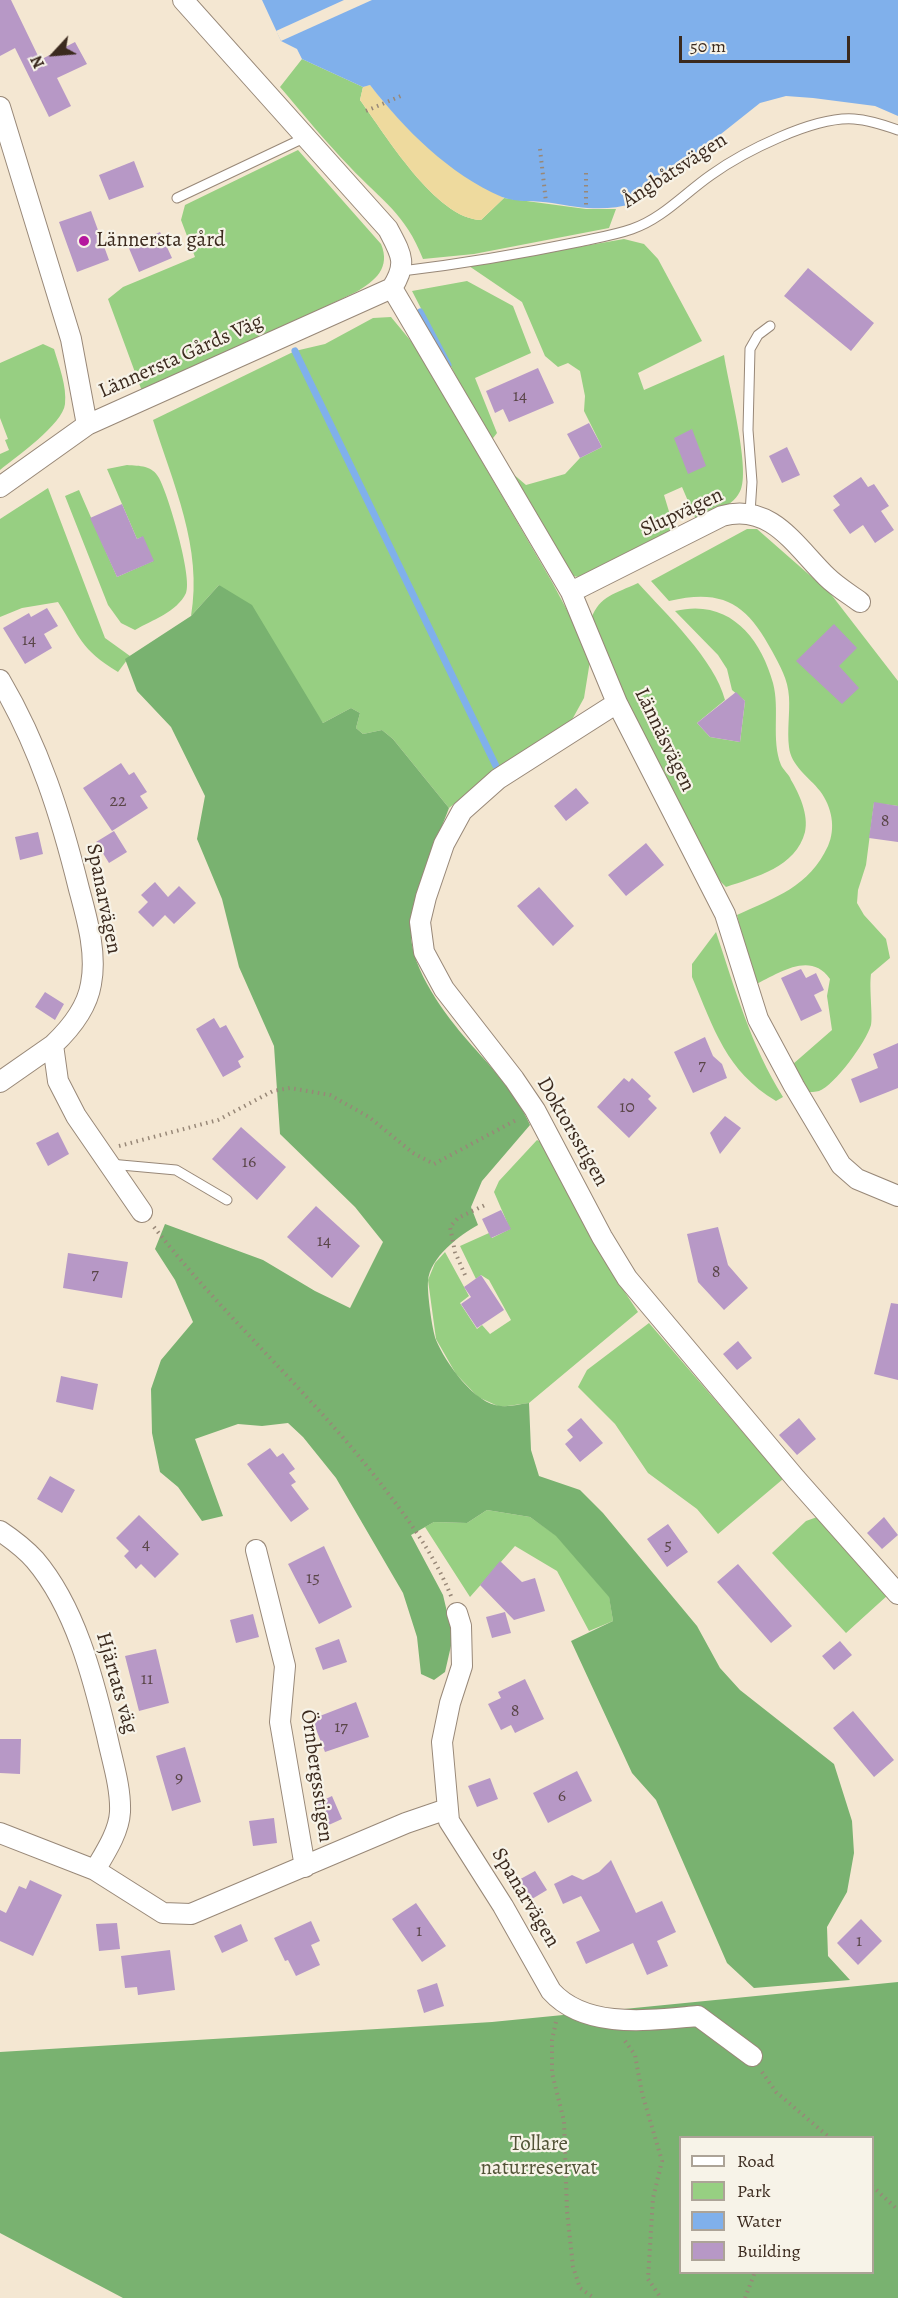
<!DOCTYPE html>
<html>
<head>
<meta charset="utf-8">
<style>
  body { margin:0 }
  #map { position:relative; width:898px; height:2298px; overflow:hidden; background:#f4e7d2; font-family:Alegreya,serif }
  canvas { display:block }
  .legend { position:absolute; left:679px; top:2136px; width:195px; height:138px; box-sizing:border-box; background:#f7f3e8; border:2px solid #aca397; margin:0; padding:8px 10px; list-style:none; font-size:18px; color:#3b2a1e }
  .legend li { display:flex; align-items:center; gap:12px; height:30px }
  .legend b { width:30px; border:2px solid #aca397 }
  .north { position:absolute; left:24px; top:24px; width:60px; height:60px; -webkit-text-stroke:4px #f7f3e8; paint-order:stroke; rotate:244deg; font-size:16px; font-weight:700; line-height:24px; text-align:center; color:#3b2a1e }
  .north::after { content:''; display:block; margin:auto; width:21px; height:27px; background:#3b2a1e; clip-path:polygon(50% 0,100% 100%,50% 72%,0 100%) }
  .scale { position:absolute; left:679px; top:36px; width:171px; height:27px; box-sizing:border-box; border:3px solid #3b2a1e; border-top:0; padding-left:8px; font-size:18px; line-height:21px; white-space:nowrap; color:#3b2a1e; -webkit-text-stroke:4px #f7f3e8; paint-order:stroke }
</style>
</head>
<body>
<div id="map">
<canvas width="898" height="2298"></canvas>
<ul class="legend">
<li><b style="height:8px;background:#fff"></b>Road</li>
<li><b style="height:16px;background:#97cf82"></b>Park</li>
<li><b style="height:16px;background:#80b0eb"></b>Water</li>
<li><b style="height:16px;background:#b798c6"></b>Building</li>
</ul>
<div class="north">N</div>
<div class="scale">50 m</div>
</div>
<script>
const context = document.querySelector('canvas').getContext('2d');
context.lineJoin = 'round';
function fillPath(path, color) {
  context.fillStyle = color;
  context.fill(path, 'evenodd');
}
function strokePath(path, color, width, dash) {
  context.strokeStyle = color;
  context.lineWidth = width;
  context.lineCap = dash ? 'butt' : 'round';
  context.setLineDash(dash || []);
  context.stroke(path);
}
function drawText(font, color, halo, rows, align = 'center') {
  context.font = font + ' Alegreya,serif';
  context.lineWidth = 4.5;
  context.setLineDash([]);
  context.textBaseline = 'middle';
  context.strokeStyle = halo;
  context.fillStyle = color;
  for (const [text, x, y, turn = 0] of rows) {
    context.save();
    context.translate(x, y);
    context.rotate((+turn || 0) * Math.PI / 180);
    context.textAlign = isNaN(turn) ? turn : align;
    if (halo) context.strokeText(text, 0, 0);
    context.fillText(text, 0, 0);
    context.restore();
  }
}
const green = new Path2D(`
  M302,59L363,87L360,100C385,134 436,219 481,220L504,198L586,209H616L609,228L474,254L423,259C405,213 382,201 350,167C325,141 303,114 280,87Z
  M298,150L381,244C391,268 375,281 356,292L143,394L108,299L123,287L195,257L181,220L185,205Z
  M624,239L644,244L658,259L702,341L638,373L644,390L724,355C728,383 750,466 741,489C735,506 711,514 697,522L682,487L664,495L674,528L664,539L586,578L572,576L509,474L512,473L526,485L565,474L580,458L602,447L584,411L585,396L580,371L568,363L558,367L545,356L522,302L469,266Z
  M467,281L513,306L531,353L475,378L497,433L490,442L412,291Z
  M391,317L415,346L552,582L584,642L590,661L584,698L568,727L481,782L449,808L393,739L382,730L363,734L356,728L360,713L351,708L323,723L219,585L191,616C203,548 173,484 153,420L295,351L325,344L373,318Z
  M43,344L54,349C59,366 67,386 65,404C63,424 16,457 0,470V454L9,450L5,440L8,439L0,418V363Z
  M127,465C140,466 152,465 159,478C168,494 193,578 186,593C177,612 152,620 135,630L121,623L108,605L65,496L79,490L117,577L153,561L142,537L137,539L107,469Z
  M48,488L105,638L130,656L118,672C80,649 80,637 58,602L22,608L0,617V519Z
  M747,529H757L830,593L898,681V806L874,803L866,865L858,890L857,903L864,915L886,939L890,958L871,974C869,987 873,1018 871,1025C866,1042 835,1085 819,1091C816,1092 810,1092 805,1092L793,1064L832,1030L827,996L830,979C810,950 778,974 754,985L737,915C776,897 809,887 828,846C836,828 832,807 820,791C809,777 791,766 789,747C787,730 790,713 789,697C788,679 780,666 772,651C747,604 723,588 669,601L651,581Z
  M638,583C666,614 715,660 725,700L697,723L710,737L740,742L745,701L732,690L727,669L718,655L675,611C728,598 760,636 773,683C780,709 771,740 781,765C783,770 789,774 791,780C799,793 809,815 805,832C796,867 756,877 726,887L719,880L633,725L591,619C600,595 615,594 638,583Z
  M716,932C735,989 751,1046 783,1097L776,1101C726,1071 714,1029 692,977V964Z
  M537,1140C550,1146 555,1166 561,1178C583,1226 609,1269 638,1312L529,1403L500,1407L478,1397L456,1374L436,1339L428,1280L435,1263L445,1252L469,1296L460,1303L477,1329L482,1325L490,1334L511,1320L489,1280L481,1275L476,1279L460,1246L489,1233L492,1238L510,1229L494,1192L499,1181Z
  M649,1323L783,1479L718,1534L697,1509L648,1473L615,1424L578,1387L587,1370Z
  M487,1510L530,1517L557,1536L609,1596L613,1621L589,1631L557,1571L515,1546L470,1597L425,1527L434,1522L467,1523Z
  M820,1516L888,1595L846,1633L772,1553L806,1521Z`);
const forest = new Path2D(`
  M219,585L252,605L323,723L351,708L360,713L356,728L363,734L382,730L393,739L449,808C434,848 412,890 411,934C411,969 446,1016 468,1041C491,1067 516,1093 530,1125L482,1181L471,1207L478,1225C460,1235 430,1257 428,1281C427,1292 432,1329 436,1340C445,1362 475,1405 501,1406C510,1407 520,1404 529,1403L531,1450L539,1476L580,1490L603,1513L697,1626L720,1668L740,1690L834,1764L852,1821L854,1853L847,1892L827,1927L828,1956L850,1980L754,1988L727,1963L656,1800L632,1773L571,1641L613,1621L609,1597L556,1536L530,1517L487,1510L467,1523L434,1522L411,1535L443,1595L453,1637L445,1672L434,1680L421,1674L417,1637L403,1593L336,1478L303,1437L288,1423L262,1426L238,1424L195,1439L223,1516L202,1521L178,1487L160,1472L152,1433L151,1389L161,1360L193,1322L175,1280L155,1249L165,1224L263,1260L315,1291L350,1308L383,1242L355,1207L280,1134L274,1046L239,967L222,899L197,839L205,796L171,727L137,691L125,659L191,616Z
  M898,1982V2298H123L0,2233V2052L492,2022ZM680,2138H872V2272H680Z`);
const sand = new Path2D(`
  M370,85C410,136 448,166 504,198L481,220C436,219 385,134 360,100L363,87Z`);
const water = new Path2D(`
  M262,0H898V116L875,106L813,98L786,96L760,103L634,203C606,212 581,208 552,203C537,200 516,203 502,197C449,174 405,130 370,85L363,87L302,59L297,49L281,41Z`);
const pier = new Path2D(`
  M344,0H372L281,41L276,31Z`);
const stream = new Path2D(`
  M420,312L448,365
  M295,351L496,766`);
const building = new Path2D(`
  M0,0H11L40,60L75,42L87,64L57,78L71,106L49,117L15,48L0,56Z
  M134,161L144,187L109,200L99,175Z
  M91,211L109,260L77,272L59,222Z
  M160,232L172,258L139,272L128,246Z
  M808,268L874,323L851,351L784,296Z
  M538,368L554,403L509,422L503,409L495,413L486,391Z
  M589,423L602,447L580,458L567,434Z
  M692,429L706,466L688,474L674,438Z
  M787,447L800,475L782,483L769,456Z
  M861,477L868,487L874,484L889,506L881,511L894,530L875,543L863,525L850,534L833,510L840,505L833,496Z
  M122,504L137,539L143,536L154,561L117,577L90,518Z
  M47,608L58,626L44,634L52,648L25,664L3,628L29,613L31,617Z
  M834,624L857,648L839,666L859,688L842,704L796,661Z
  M736,692L745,701L740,742L710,737L697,723Z
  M121,763L129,775L134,772L147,792L140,796L148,808L112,831L83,788Z
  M576,788L589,803L566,821L554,806Z
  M874,802L898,806V842L869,838Z
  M114,831L127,852L109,863L96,842Z
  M38,832L43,854L20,860L15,837Z
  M646,843L664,865L626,896L608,875Z
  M155,882L168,897L179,886L196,903L174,924L165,915L153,927L138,912L148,902L141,895Z
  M539,887L574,926L553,946L517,906Z
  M801,969L806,978L816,973L824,990L814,995L822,1011L801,1021L781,978Z
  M45,992L64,1004L55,1020L35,1007Z
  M214,1018L220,1028L226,1025L244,1057L238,1061L241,1067L223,1077L196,1029Z
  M705,1037L713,1056L722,1064L727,1078L693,1093L674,1052Z
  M898,1043V1088L860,1103L851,1079L878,1068L873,1054Z
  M624,1078L629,1082L632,1078L651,1096L648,1099L657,1108L629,1138L597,1107Z
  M725,1116L741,1128L720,1154L710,1133Z
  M241,1127L286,1167L257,1200L212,1159Z
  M58,1132L69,1154L48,1166L36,1143Z
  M316,1206L360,1246L332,1278L287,1237Z
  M501,1210L511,1229L491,1238L482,1219Z
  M718,1227L728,1265L748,1288L724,1310L698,1282L687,1234Z
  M68,1253L128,1262L122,1298L63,1288Z
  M481,1275L504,1310L477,1328L461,1304L471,1297L464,1287Z
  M891,1303L898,1304V1380L874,1374Z
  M738,1341L752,1358L737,1370L723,1354Z
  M61,1376L98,1384L93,1410L56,1402Z
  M581,1418L603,1443L580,1462L565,1444L573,1437L567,1430Z
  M799,1418L816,1439L797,1455L779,1435Z
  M270,1448L277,1457L283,1453L295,1469L289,1473L296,1482L291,1485L309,1509L291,1522L247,1464Z
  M50,1476L75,1490L62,1513L37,1499Z
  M139,1515L179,1554L155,1578L141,1564L136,1569L124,1556L129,1551L116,1538Z
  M884,1517L898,1535L882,1549L867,1533Z
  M668,1524L688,1552L667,1567L647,1539Z
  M324,1546L352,1607L319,1624L288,1564Z
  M500,1561L522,1582L535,1578L545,1611L514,1620L480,1585Z
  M738,1564L792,1626L771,1643L717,1582Z
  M505,1612L511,1633L492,1638L486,1617Z
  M253,1614L259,1637L236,1643L230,1620Z
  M339,1639L347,1662L323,1670L315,1648Z
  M840,1641L852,1655L834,1670L822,1656Z
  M156,1649L169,1703L139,1711L125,1656Z
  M525,1679L544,1719L515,1733L511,1725L501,1730L488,1704L501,1698L498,1692Z
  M356,1702L369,1737L325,1752L312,1719Z
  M853,1711L894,1760L874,1777L833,1728Z
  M0,1739H21L20,1774L0,1773Z
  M185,1747L201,1802L172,1811L156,1756Z
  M577,1771L592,1801L548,1823L533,1793Z
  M490,1778L498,1799L477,1807L468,1786Z
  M332,1796L342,1819L322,1828L313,1805Z
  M274,1818L277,1843L253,1846L249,1821Z
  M611,1860L636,1913L662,1901L676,1932L657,1941L668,1966L647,1975L633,1943L586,1964L576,1942L600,1931L581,1896L563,1904L554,1884L572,1875L583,1880L599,1872Z
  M535,1871L547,1890L527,1902L515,1882Z
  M30,1880L62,1895L33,1956L0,1941V1910L6,1913L19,1886L26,1889Z
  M416,1903L446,1946L422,1962L392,1919Z
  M861,1919L882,1941L858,1965L837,1943Z
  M311,1921L320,1941L311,1945L320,1965L296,1976L288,1960L285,1961L274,1938Z
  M117,1923L120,1949L99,1951L96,1924Z
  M241,1924L248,1941L222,1953L214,1936Z
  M170,1950L175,1990L138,1995L137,1987L125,1988L121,1956Z
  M437,1983L444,2006L424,2013L417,1990Z`);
const path = new Path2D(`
  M366,111L403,95
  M540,149L546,202
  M586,173V209
  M119,1146L218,1120L273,1091L290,1088L330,1095L369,1117L413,1153L434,1164L518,1119
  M154,1227C224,1317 311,1393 381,1484C408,1519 434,1554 451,1596
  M465,1275L455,1252L450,1227L458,1218L487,1204
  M556,2022L552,2040V2073L564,2121L567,2211L573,2267L580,2288L594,2298
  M625,2041L635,2055L642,2093L662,2161L653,2198L648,2279L661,2298
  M762,2072L776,2092L830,2138
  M872,2186L898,2210
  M745,2298L755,2272`);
const service = new Path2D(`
  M177,198L306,137
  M402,271C461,264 520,254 578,242C596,238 615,235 632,229C662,219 685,193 711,175C743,152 814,116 854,119C869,120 884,125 898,130
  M750,513L752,482L748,430L750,349L758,335L770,326
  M110,1164L176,1170L227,1200`);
const minor = new Path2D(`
  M183,0L388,229C401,254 408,263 392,288
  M0,107L71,339L87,425
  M392,288L571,592L617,703L725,914L758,1019L794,1086L841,1165L857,1179L898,1196
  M0,487L87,425L392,288
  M571,592L722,516C771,502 796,547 827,577C836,586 849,594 860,602
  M0,680C39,746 61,816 79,889C87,919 97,953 91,984C87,1008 70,1029 53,1045L58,1081L76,1116L142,1212
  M617,703L498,779L462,811L444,844L426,897L420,922L424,952L444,989L514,1079L535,1110L602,1237L627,1278L796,1479L898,1594
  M0,1082L53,1045
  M0,1531C12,1539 25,1549 35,1560C75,1607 93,1677 107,1736C112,1760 121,1787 120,1812C119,1832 105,1853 95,1870
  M256,1550L285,1666L280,1722L305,1867
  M457,1613L461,1626L462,1666L450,1703L442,1742L449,1821L503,1906L551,1991C586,2030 651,2020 698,2016L752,2056
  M0,1833L95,1870L163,1913L191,1914L406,1823L447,1809`);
const markers = [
  [84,241,6,"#b5179e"]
];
const numberNames = [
  ["14",520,397],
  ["14",29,641],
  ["22",118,802],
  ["8",885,822],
  ["7",702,1066],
  ["10",627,1108],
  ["16",249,1163],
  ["14",324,1242],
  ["8",716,1273],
  ["7",95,1275],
  ["4",146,1545],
  ["5",668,1546],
  ["15",313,1579],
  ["11",147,1680],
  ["8",515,1712],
  ["17",341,1728],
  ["9",179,1779],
  ["6",562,1797],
  ["1",419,1932],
  ["1",859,1942]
];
const streetNames = [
  ["Ångbåtsvägen",675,171,-33],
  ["Lännersta Gårds Väg",181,357,-24],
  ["Slupvägen",682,513,-25],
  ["Lännäsvägen",664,740,64],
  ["Spanarvägen",103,899,79],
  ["Doktorsstigen",572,1132,60],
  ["Hjärtats väg",116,1683,74],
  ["Örnbergsstigen",316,1776,82],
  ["Spanarvägen",525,1898,59]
];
const poiNames = [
  ["Lännersta gård",96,241]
];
const parkNames = [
  ["Tollare",539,2145],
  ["naturreservat",539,2169]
];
fillPath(green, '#97cf82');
fillPath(forest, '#79b270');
fillPath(sand, '#eeda9e');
fillPath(water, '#80b0eb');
fillPath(pier, '#f4e7d2');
strokePath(stream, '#80b0eb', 7);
fillPath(building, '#b798c6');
strokePath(service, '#988878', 11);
strokePath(minor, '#988878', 22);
strokePath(path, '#988878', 4, [1.5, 4.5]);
strokePath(service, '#fff', 9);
strokePath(minor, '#fff', 20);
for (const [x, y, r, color] of markers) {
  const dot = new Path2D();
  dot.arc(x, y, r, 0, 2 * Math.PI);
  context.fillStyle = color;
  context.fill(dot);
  strokePath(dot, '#f7f3e8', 2);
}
drawText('18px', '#5a4648', null, numberNames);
drawText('21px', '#3b2a1e', '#f7f3e8', streetNames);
drawText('21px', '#3b2a1e', '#f7f3e8', poiNames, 'left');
drawText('21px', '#525337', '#f7f3e8', parkNames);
</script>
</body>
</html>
